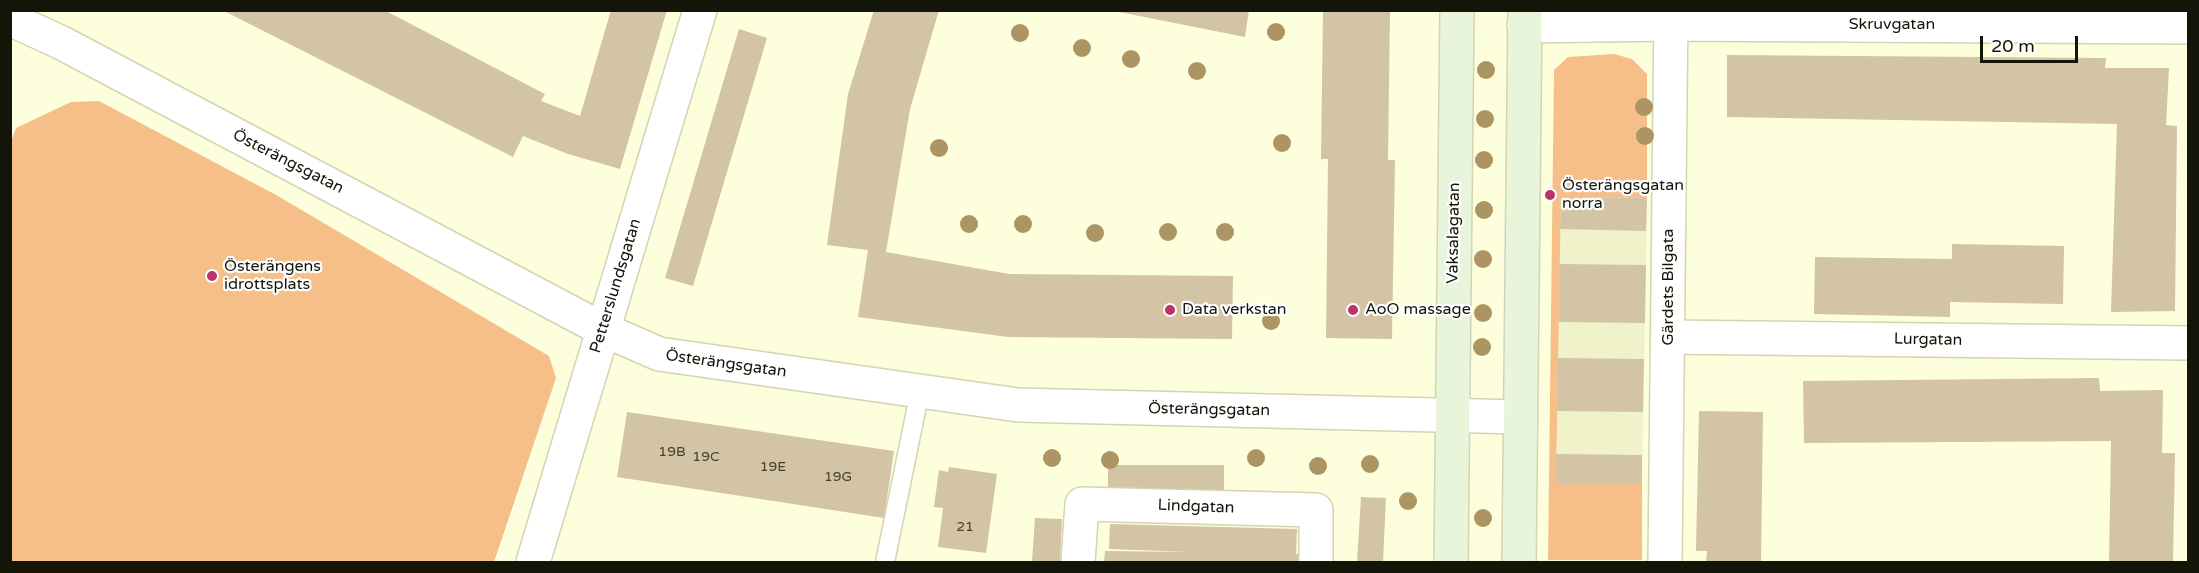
<!DOCTYPE html>
<html>
<head>
<meta charset="utf-8">
<style>
  body { margin:0 }
  #map { position:relative; width:2199px; height:573px; overflow:hidden; background:#fdfedb; font-family:"Varela Round",sans-serif }
  canvas { display:block }
  .frame { position:absolute; inset:0; border:12px solid #141509; pointer-events:none }
  .scale { position:absolute; left:1980px; top:36px; width:98px; height:27px; box-sizing:border-box; border:3px solid #141509; border-top:0; padding-left:8px; font-size:18px; line-height:21px; white-space:nowrap; color:#141509; -webkit-text-stroke:4px #fff; paint-order:stroke }
</style>
</head>
<body>
<div id="map">
<canvas width="2199" height="573"></canvas>
<div class="frame"></div>
<div class="scale">20 m</div>
</div>
<script>
const context = document.querySelector('canvas').getContext('2d');
context.lineJoin = 'round';
function fillPath(path, color) {
  context.fillStyle = color;
  context.fill(path, 'evenodd');
}
function strokePath(path, color, width, dash) {
  context.strokeStyle = color;
  context.lineWidth = width;
  context.lineCap = dash ? 'butt' : 'round';
  context.setLineDash(dash || []);
  context.stroke(path);
}
function drawText(font, color, halo, rows, align = 'center') {
  context.font = font + ' "Varela Round",sans-serif';
  context.lineWidth = 4.5;
  context.setLineDash([]);
  context.textBaseline = 'middle';
  context.strokeStyle = halo;
  context.fillStyle = color;
  for (const [text, x, y, turn = 0] of rows) {
    context.save();
    context.translate(x, y);
    context.rotate((+turn || 0) * Math.PI / 180);
    context.textAlign = isNaN(turn) ? turn : align;
    if (halo) context.strokeText(text, 0, 0);
    context.fillText(text, 0, 0);
    context.restore();
  }
}
const built = new Path2D(`
  M1561,197L1647,198L1642,484L1556,483Z`);
const green = new Path2D(`
  M1614,54L1632,59L1647,74V198L1561,197L1556,482L1642,484V560H1548L1554,70L1568,57Z
  M99,101L278,196L549,356L556,378L494,562H11V142L16,128L71,102Z`);
const building = new Path2D(`
  M222,10H384L545,94L541,101L580,116L611,10H667L620,169L568,154L523,136L513,157Z
  M874,10H939L910,109L886,252L1009,274L1233,276L1232,339L1008,337L858,317L868,250L827,245L848,94Z
  M1109,10H1249L1245,37Z
  M1323,10H1390L1388,160H1395L1392,339L1326,338L1328,159H1321Z
  M739,29L767,38L693,286L665,278Z
  M1727,55L2106,58L2105,68H2169L2166,125L2177,126L2175,311L2111,312L2117,124L1727,117Z
  M1561,197L1647,198L1646,231L1560,229Z
  M1952,244L2064,246L2063,304L1950,302V317L1814,314L1815,257L1952,259Z
  M1559,264L1646,265L1645,323L1559,322Z
  M1558,358L1644,359L1643,412L1557,411Z
  M2099,378L2100,391L2163,390L2162,453H2175L2173,562H2109L2111,441L1804,443L1803,381Z
  M1699,411L1763,412L1761,562H1706L1707,551H1696Z
  M627,412L894,451L884,518L617,477Z
  M1556,454L1642,455V484L1556,483Z
  M1108,465H1224V490L1108,491Z
  M949,467L997,474L986,553L938,547L943,508L934,507L939,470L948,472Z
  M1361,497L1386,498L1383,562H1357Z
  M1035,518L1062,519L1060,562H1032Z
  M1110,524L1297,529L1296,554H1302V562H1104L1105,551L1192,552L1109,549Z`);
const lane = new Path2D(`
  M885,562L920,391`);
const street = new Path2D(`
  M10,19L62,43L602,329L659,354L1018,405L1520,417
  M1524,26L1670,24L2188,27
  M1668,337L2188,343
  M533,562L700,10
  M1078,562L1082,504L1316,510V562
  M1665,562L1671,10`);
const secondary = new Path2D(`
  M1451,562L1457,10
  M1519,562L1525,10`);
const trees = [
  [1276,32],
  [1020,33],
  [1082,48],
  [1131,59],
  [1486,70],
  [1197,71],
  [1644,107],
  [1485,119],
  [1645,136],
  [1282,143],
  [939,148],
  [1484,160],
  [1484,210],
  [969,224],
  [1023,224],
  [1168,232],
  [1225,232],
  [1095,233],
  [1483,259],
  [1483,313],
  [1271,321],
  [1482,347],
  [1052,458],
  [1256,458],
  [1110,460],
  [1370,464],
  [1318,466],
  [1408,501],
  [1483,518]
];
const markers = [
  [1550,195,6,"#bd326a"],
  [212,276,6,"#bd326a"],
  [1170,310,6,"#bd326a"],
  [1353,310,6,"#bd326a"]
];
const numberNames = [
  ["19B",672,452],
  ["19C",706,457],
  ["19E",773,467],
  ["19G",838,477],
  ["21",965,527]
];
const streetNames = [
  ["Skruvgatan",1892,25],
  ["Österängsgatan",288,162,27],
  ["Vaksalagatan",1454,233,-89],
  ["Petterslundsgatan",616,286,-73],
  ["Gärdets Bilgata",1669,287,-90],
  ["Lurgatan",1928,340,1],
  ["Österängsgatan",726,364,8],
  ["Österängsgatan",1209,410,1],
  ["Lindgatan",1196,507,2]
];
const poiNames = [
  ["Österängsgatan",1562,186],
  ["norra",1562,204],
  ["Österängens",224,267],
  ["idrottsplats",224,285],
  ["Data verkstan",1182,310],
  ["AoO massage",1365,310]
];
fillPath(built, '#f0f2c9');
fillPath(green, '#f6bf89');
fillPath(building, '#d2c4a5');
strokePath(lane, '#d3d4b3', 21);
strokePath(street, '#d3d4b3', 36);
strokePath(secondary, '#d3d4b3', 36);
strokePath(lane, '#fff', 18);
strokePath(street, '#fff', 33);
strokePath(secondary, '#e8f5db', 33);
context.fillStyle = '#ac9463';
for (const [x, y] of trees) {
  context.beginPath();
  context.arc(x, y, 9, 0, 2 * Math.PI);
  context.fill();
}
for (const [x, y, r, color] of markers) {
  const dot = new Path2D();
  dot.arc(x, y, r, 0, 2 * Math.PI);
  context.fillStyle = color;
  context.fill(dot);
  strokePath(dot, '#fff', 2);
}
drawText('14px', '#444130', null, numberNames);
drawText('16px', '#141509', '#fff', streetNames);
drawText('16px', '#141509', '#fff', poiNames, 'left');
</script>
</body>
</html>
